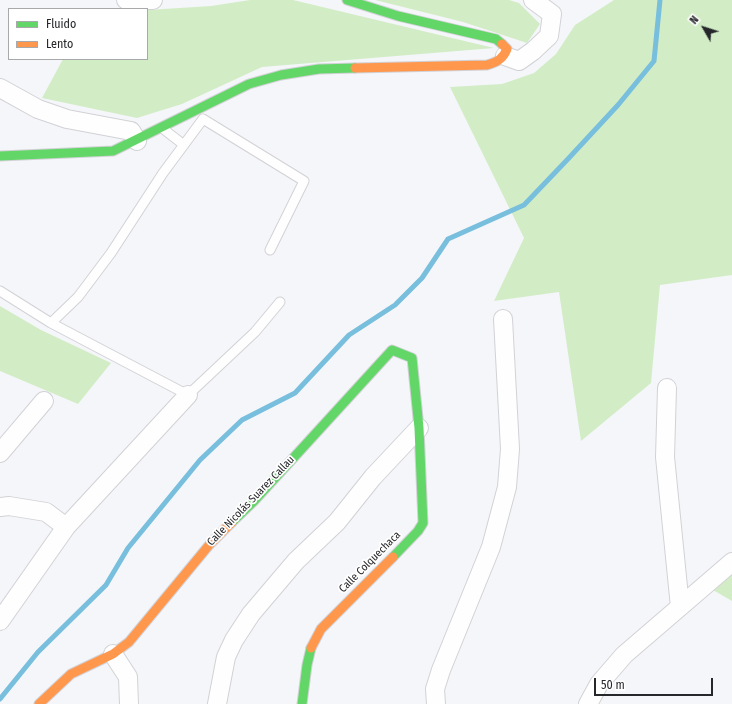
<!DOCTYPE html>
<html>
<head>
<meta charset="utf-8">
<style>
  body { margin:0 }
  #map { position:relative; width:732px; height:704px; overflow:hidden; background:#f5f6fa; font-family:"Fira Sans Condensed",sans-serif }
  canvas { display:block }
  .legend { position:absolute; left:8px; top:8px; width:140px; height:52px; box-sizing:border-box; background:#fff; border:1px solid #a8a9aa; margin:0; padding:5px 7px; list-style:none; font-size:12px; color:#26272a }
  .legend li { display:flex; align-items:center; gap:8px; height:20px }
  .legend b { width:20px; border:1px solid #a8a9aa }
  .north { position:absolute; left:684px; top:8px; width:40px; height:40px; -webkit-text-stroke:3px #fff; paint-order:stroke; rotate:309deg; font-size:11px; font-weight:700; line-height:16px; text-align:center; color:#26272a }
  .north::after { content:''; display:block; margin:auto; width:14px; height:18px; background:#26272a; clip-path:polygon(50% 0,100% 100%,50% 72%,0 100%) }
  .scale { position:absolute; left:594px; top:678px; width:119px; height:18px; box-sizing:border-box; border:2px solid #26272a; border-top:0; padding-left:5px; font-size:12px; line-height:14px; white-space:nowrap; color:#26272a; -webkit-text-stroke:3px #fff; paint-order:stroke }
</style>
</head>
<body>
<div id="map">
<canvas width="732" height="704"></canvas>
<ul class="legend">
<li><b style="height:5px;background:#63d668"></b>Fluido</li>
<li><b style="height:5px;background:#ff974d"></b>Lento</li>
</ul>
<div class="north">N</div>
<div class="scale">50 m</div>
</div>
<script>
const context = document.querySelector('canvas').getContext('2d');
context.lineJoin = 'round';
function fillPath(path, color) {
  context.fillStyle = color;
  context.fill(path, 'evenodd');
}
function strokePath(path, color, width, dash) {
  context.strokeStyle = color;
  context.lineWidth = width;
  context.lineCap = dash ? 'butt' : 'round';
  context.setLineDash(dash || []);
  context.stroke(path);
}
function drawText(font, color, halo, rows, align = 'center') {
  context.font = font + ' "Fira Sans Condensed",sans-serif';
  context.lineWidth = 3.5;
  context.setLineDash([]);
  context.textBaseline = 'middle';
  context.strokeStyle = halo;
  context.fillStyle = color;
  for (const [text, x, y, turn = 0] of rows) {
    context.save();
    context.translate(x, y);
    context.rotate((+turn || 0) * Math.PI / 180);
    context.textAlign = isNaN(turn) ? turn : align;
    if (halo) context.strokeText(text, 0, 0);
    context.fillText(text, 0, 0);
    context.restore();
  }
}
const green = new Path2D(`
  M250,0H293L494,48L262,67L182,104L137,118L42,98L63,59H147V10L211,6Z
  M375,0H509L519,3L540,24L527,43L463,22Z
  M614,0H732V275L660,285L651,383L581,441L559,292L494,301L524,238L450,87L502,84L534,73L556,54L575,25Z
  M0,306L41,330L111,363L78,404L0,371Z
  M732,573V601L713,590Z`);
const stream = new Path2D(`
  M0,699L38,652L106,585L128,548L200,460L242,420L295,393L349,335L395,305L422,278L448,239L524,205L567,160L618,105L654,61L660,0`);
const lane = new Path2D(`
  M162,128L184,145
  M0,291L51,323L188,395L255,332L280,302
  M51,323L78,297L111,253L163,173L203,119L304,181L270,250`);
const street = new Path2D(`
  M126,0H153
  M505,56L519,61L533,51L549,36L552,14L533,0
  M0,88L38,109L67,119L131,131L137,141
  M667,388L665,457L680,607
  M0,453L44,401
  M0,507L9,506L46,512L66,527
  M0,621L66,527L188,395
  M113,654L128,677L129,704
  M217,704L226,657L234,640L251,614L296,561L337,522L373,477L419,428
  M436,704L435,689L441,670L491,547L507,487L510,449L503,319
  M588,704L599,684L624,655L732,562`);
const fast = new Path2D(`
  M347,0L398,16L496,39L502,44
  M0,156L113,151L249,84L281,75L319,69L355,68
  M232,522L254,501L392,350L412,358L419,428L423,523L418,531L393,557
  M302,704L307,665L311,648`);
const slow = new Path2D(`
  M355,68L487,65C497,62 503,59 507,49L502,44
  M311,648L321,629L393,557
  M39,704L71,674L113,654L129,642L210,544L232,522`);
const streetNames = [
  ["Calle Nicolás Suarez Callau",251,501,-46],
  ["Calle Colquechaca",370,562,-45]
];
fillPath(green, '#d2edc6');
strokePath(stream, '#78bedd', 5);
strokePath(lane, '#d2d2d6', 11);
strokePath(street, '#d2d2d6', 20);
strokePath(fast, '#d2d2d6', 11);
strokePath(slow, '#d2d2d6', 11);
strokePath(lane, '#fefefe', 9);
strokePath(street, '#fefefe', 18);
strokePath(fast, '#63d668', 9);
strokePath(slow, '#ff974d', 9);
drawText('11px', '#26272a', '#fff', streetNames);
</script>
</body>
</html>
